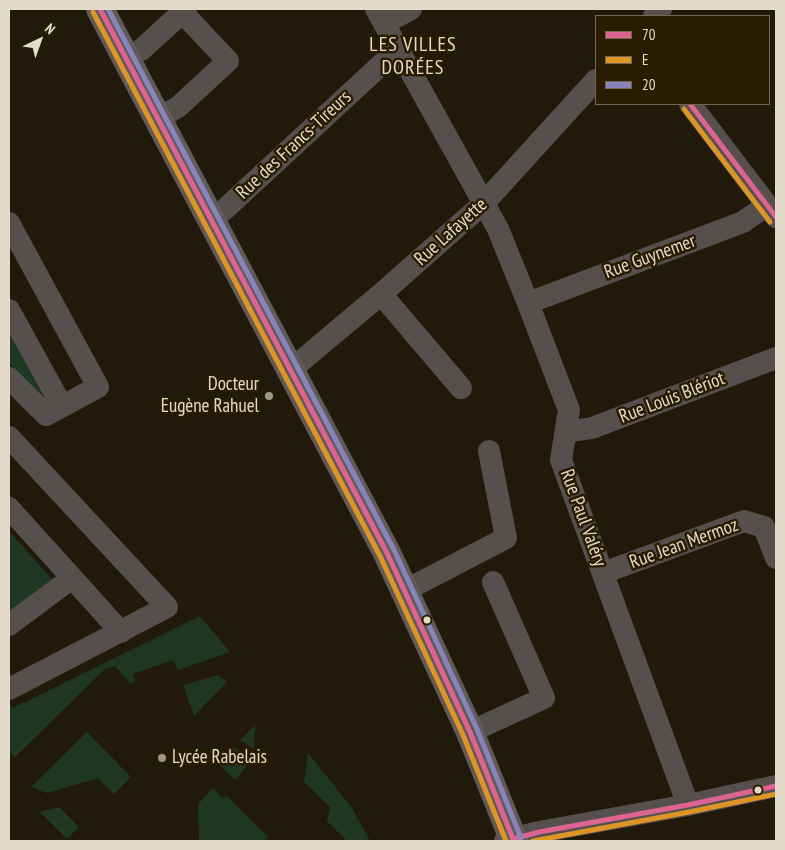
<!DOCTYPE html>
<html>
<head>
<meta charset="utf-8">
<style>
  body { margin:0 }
  #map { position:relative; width:785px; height:850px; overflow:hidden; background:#21190a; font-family:"PT Sans Narrow",sans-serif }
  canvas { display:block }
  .frame { position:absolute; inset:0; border:10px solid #e3daca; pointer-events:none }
  .legend { position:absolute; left:595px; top:15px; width:175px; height:90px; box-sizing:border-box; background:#2a1c01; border:1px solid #746851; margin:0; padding:6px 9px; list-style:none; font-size:15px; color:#e3daca }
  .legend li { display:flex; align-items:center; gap:10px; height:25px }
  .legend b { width:25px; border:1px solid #746851 }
  .north { position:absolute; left:15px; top:15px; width:50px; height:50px; -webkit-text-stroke:4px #2a1c01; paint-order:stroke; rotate:42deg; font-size:14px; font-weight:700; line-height:20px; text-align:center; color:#e3daca }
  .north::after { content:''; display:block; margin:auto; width:18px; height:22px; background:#e3daca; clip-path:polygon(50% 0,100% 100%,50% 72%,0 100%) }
</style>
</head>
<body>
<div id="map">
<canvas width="785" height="850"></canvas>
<div class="frame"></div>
<ul class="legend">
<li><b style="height:6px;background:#dd6390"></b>70</li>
<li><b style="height:6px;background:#dd9525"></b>E</li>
<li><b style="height:6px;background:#8784bc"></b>20</li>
</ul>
<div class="north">N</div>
</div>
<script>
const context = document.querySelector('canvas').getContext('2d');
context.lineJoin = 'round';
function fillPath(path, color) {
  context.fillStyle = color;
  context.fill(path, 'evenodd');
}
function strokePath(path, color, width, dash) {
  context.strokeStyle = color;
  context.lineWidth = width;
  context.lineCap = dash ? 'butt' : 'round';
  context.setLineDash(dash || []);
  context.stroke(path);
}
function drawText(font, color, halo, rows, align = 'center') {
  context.font = font + ' "PT Sans Narrow",sans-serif';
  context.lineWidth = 5;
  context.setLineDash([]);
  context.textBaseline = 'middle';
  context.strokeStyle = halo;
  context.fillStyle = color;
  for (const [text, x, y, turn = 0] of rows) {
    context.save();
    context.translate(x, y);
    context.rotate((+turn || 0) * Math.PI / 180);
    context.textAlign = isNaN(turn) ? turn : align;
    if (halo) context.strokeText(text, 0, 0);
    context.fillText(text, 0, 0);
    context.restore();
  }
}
const green = new Path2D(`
  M9,332L48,400L43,403L9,362Z
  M9,531L52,579L9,613Z
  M200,616L230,652L178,670L173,660L133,674L135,681L131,684L115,666L105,669L15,757L9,751V703L13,708Z
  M218,675L227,682L194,716L183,685Z
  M255,725L254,749L240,740Z
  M87,732L131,777L114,794L98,778L47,793L31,787Z
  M234,747L252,760L235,780L218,763Z
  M308,753L352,808L370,841H347L327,821L330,807L304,782Z
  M213,788L222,798L227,796L268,837L266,841H199L198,804Z
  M59,807L79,827L67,839L40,812Z`);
const minor = new Path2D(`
  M376,9L498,229L528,303L569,410L561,460L688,805
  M654,16L661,9
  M384,24L411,9
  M125,58L141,50L186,9
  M690,104L776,217
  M157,119L178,107L228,61L182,12
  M210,218L224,210L398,49
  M9,223L98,387L46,415L9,378
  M381,294L461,388
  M528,303L743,222L767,205
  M9,310L62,406
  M290,367L300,362L381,294L483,204L596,80
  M566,432L592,428L776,358
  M9,437L167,607L9,689
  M9,508L121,632
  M603,573L744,521L764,527L776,558
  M406,590L506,538L489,451
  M9,625L72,578
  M470,732L544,698L493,582
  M505,841L539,832L688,805L776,786`);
const major = new Path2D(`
  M100,9L387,553L470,732L514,841`);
const bus1 = new Path2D(`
  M100,9L387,553L470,732L513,839
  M690,104L776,217
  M513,839L539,832L688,805L776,786`);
const bus2 = new Path2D(`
  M93,12L380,556L463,735L506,841
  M684,109L770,222
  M533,841L689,812L776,794`);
const bus3 = new Path2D(`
  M108,9L394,550L477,729L521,838`);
const markers = [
  [269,396,5,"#9f9687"],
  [427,620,4.5,"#e3daca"],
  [162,758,5,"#9f9687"],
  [758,790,4.5,"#e3daca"]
];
const streetNames = [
  ["Rue des Francs-Tireurs",294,145,-43],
  ["Rue Lafayette",451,232,-42],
  ["Rue Guynemer",650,257,-20],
  ["Rue Louis Blériot",672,398,-21],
  ["Rue Paul Valéry",583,518,70],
  ["Rue Jean Mermoz",684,544,-20]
];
const poiNames = [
  ["Docteur",259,385],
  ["Eugène Rahuel",259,407],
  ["Lycée Rabelais",172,758,"left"]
];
const neighbourhoodNames = [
  ["LES VILLES",413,45],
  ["DORÉES",413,68]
];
fillPath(green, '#1f3722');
strokePath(minor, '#55504e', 22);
strokePath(major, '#615a59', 28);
strokePath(bus1, '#dd6390', 5);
strokePath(bus2, '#dd9525', 5);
strokePath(bus3, '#8784bc', 5);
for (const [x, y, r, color] of markers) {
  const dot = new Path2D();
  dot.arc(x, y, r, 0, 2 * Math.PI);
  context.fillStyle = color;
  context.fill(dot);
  strokePath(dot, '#2a1c01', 2);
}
drawText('19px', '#e3daca', '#2a1c01', streetNames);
drawText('19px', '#e3daca', '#2a1c01', poiNames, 'right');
context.letterSpacing = '1px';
drawText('20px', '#e3daca', '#2a1c01', neighbourhoodNames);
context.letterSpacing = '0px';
</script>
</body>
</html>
